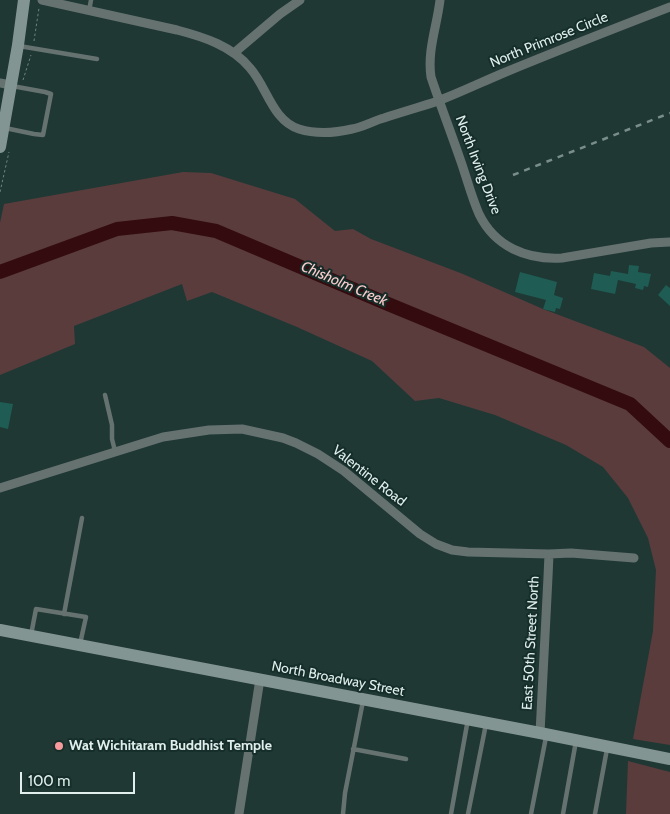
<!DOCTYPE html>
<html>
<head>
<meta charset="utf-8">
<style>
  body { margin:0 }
  #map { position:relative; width:670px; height:814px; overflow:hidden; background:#1f3834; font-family:Cabin,sans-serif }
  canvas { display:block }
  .scale { position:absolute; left:20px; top:772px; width:115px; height:22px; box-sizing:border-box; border:2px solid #e0efec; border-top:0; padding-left:6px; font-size:15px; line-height:18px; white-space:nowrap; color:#e0efec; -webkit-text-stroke:4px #152e2a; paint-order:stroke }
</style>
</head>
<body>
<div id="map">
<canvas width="670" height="814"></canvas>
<div class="scale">100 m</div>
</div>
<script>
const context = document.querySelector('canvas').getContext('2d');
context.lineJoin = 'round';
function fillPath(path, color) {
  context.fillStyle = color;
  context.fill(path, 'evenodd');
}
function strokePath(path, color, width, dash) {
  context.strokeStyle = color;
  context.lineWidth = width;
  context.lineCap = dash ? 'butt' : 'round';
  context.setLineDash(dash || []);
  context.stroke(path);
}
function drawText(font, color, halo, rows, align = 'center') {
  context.font = font + ' Cabin,sans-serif';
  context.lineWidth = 4;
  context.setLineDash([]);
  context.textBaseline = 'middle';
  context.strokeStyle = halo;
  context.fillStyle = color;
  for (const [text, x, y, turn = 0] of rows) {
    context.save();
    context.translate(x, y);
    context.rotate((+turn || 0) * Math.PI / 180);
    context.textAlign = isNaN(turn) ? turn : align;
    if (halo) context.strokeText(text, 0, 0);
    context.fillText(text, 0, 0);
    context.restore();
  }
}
const green = new Path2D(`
  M183,172L211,173L295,199L335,231L353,229L371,239L463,274L543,309L644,347L670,368V745L633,739L653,631L656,570L648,538L628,498L603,467L566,445L495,415L439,398L415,401L372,361L297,327L212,292L187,301L182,284L74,326L75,344L0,375V223L4,204Z
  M628,761L670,772V814H626Z`);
const river = new Path2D(`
  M0,272L117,229L172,223L216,231L388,304L630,404L670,441`);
const building = new Path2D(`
  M629,265L639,266L638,272L651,274L648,287L644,286L643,290L635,288L636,284L618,280L615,294L591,289L594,273L610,276L611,271L628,274Z
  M520,272L557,282L554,295L563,298L560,309L556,308L555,312L543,309L546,300L515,292Z
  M666,285L670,288V306L658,295Z
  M0,402L13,404L8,429L0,427Z`);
const path = new Path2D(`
  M34,41L39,8
  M23,80L31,55
  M0,192L9,152`);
const service = new Path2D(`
  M89,11L91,0
  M19,46L97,59
  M5,128L34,134L43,135L51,94L45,92L12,86
  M105,395L112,425V439L115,451
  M64,614L82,518
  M31,635L36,609L86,617L80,644
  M353,749L406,759
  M343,814L345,793L363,701
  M451,814L468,719
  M468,814L486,724
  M531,814L546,737
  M563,814L576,741
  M595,814L607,749`);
const minor = new Path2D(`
  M42,0L177,30C204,37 232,46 250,68C267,87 272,120 299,129C315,134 335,133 352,129C363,127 373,121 384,118C402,112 420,107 438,101C459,93 480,83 501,74C557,51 613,29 670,7
  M440,0C437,26 427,51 431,77C440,104 450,130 459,156C466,175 471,196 479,214C495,247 527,260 562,258L651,243L670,242
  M234,53L280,14L300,0
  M0,83L11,85
  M0,488L163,437L209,430L242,429L283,438L296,443L318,454L344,471L420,534L436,544L452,550L468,552L549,554L571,553L634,558
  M540,733L548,577L549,554
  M239,814L260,679`);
const secondary = new Path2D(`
  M0,147L18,45L24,0
  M0,630L540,733L670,759`);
const rail = new Path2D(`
  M513,175L670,113`);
const markers = [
  [59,746,5,"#f59b9d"]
];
const streetNames = [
  ["North Primrose Circle",549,40,-22],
  ["North Irving Drive",478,165,69],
  ["Valentine Road",369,476,38],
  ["East 50th Street North",531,643,-87],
  ["North Broadway Street",338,679,11]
];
const poiNames = [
  ["Wat Wichitaram Buddhist Temple",69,746]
];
const waterNames = [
  ["Chisholm Creek",344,284,23]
];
fillPath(green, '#5b3c3d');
strokePath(river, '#340c10', 14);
fillPath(building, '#1f5c54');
strokePath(path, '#6f8481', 1, [2.5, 2.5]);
strokePath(service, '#667270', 4.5);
strokePath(minor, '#667270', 9);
strokePath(secondary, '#839592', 12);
strokePath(rail, '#798e8a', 2.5, [6, 6]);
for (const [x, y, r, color] of markers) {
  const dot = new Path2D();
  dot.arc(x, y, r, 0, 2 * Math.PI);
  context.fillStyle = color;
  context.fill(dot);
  strokePath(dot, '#152e2a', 2);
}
drawText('14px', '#e0efec', '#152e2a', streetNames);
drawText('bold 14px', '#e0efec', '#152e2a', poiNames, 'left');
drawText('italic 15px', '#fecdcd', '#152e2a', waterNames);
</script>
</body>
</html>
